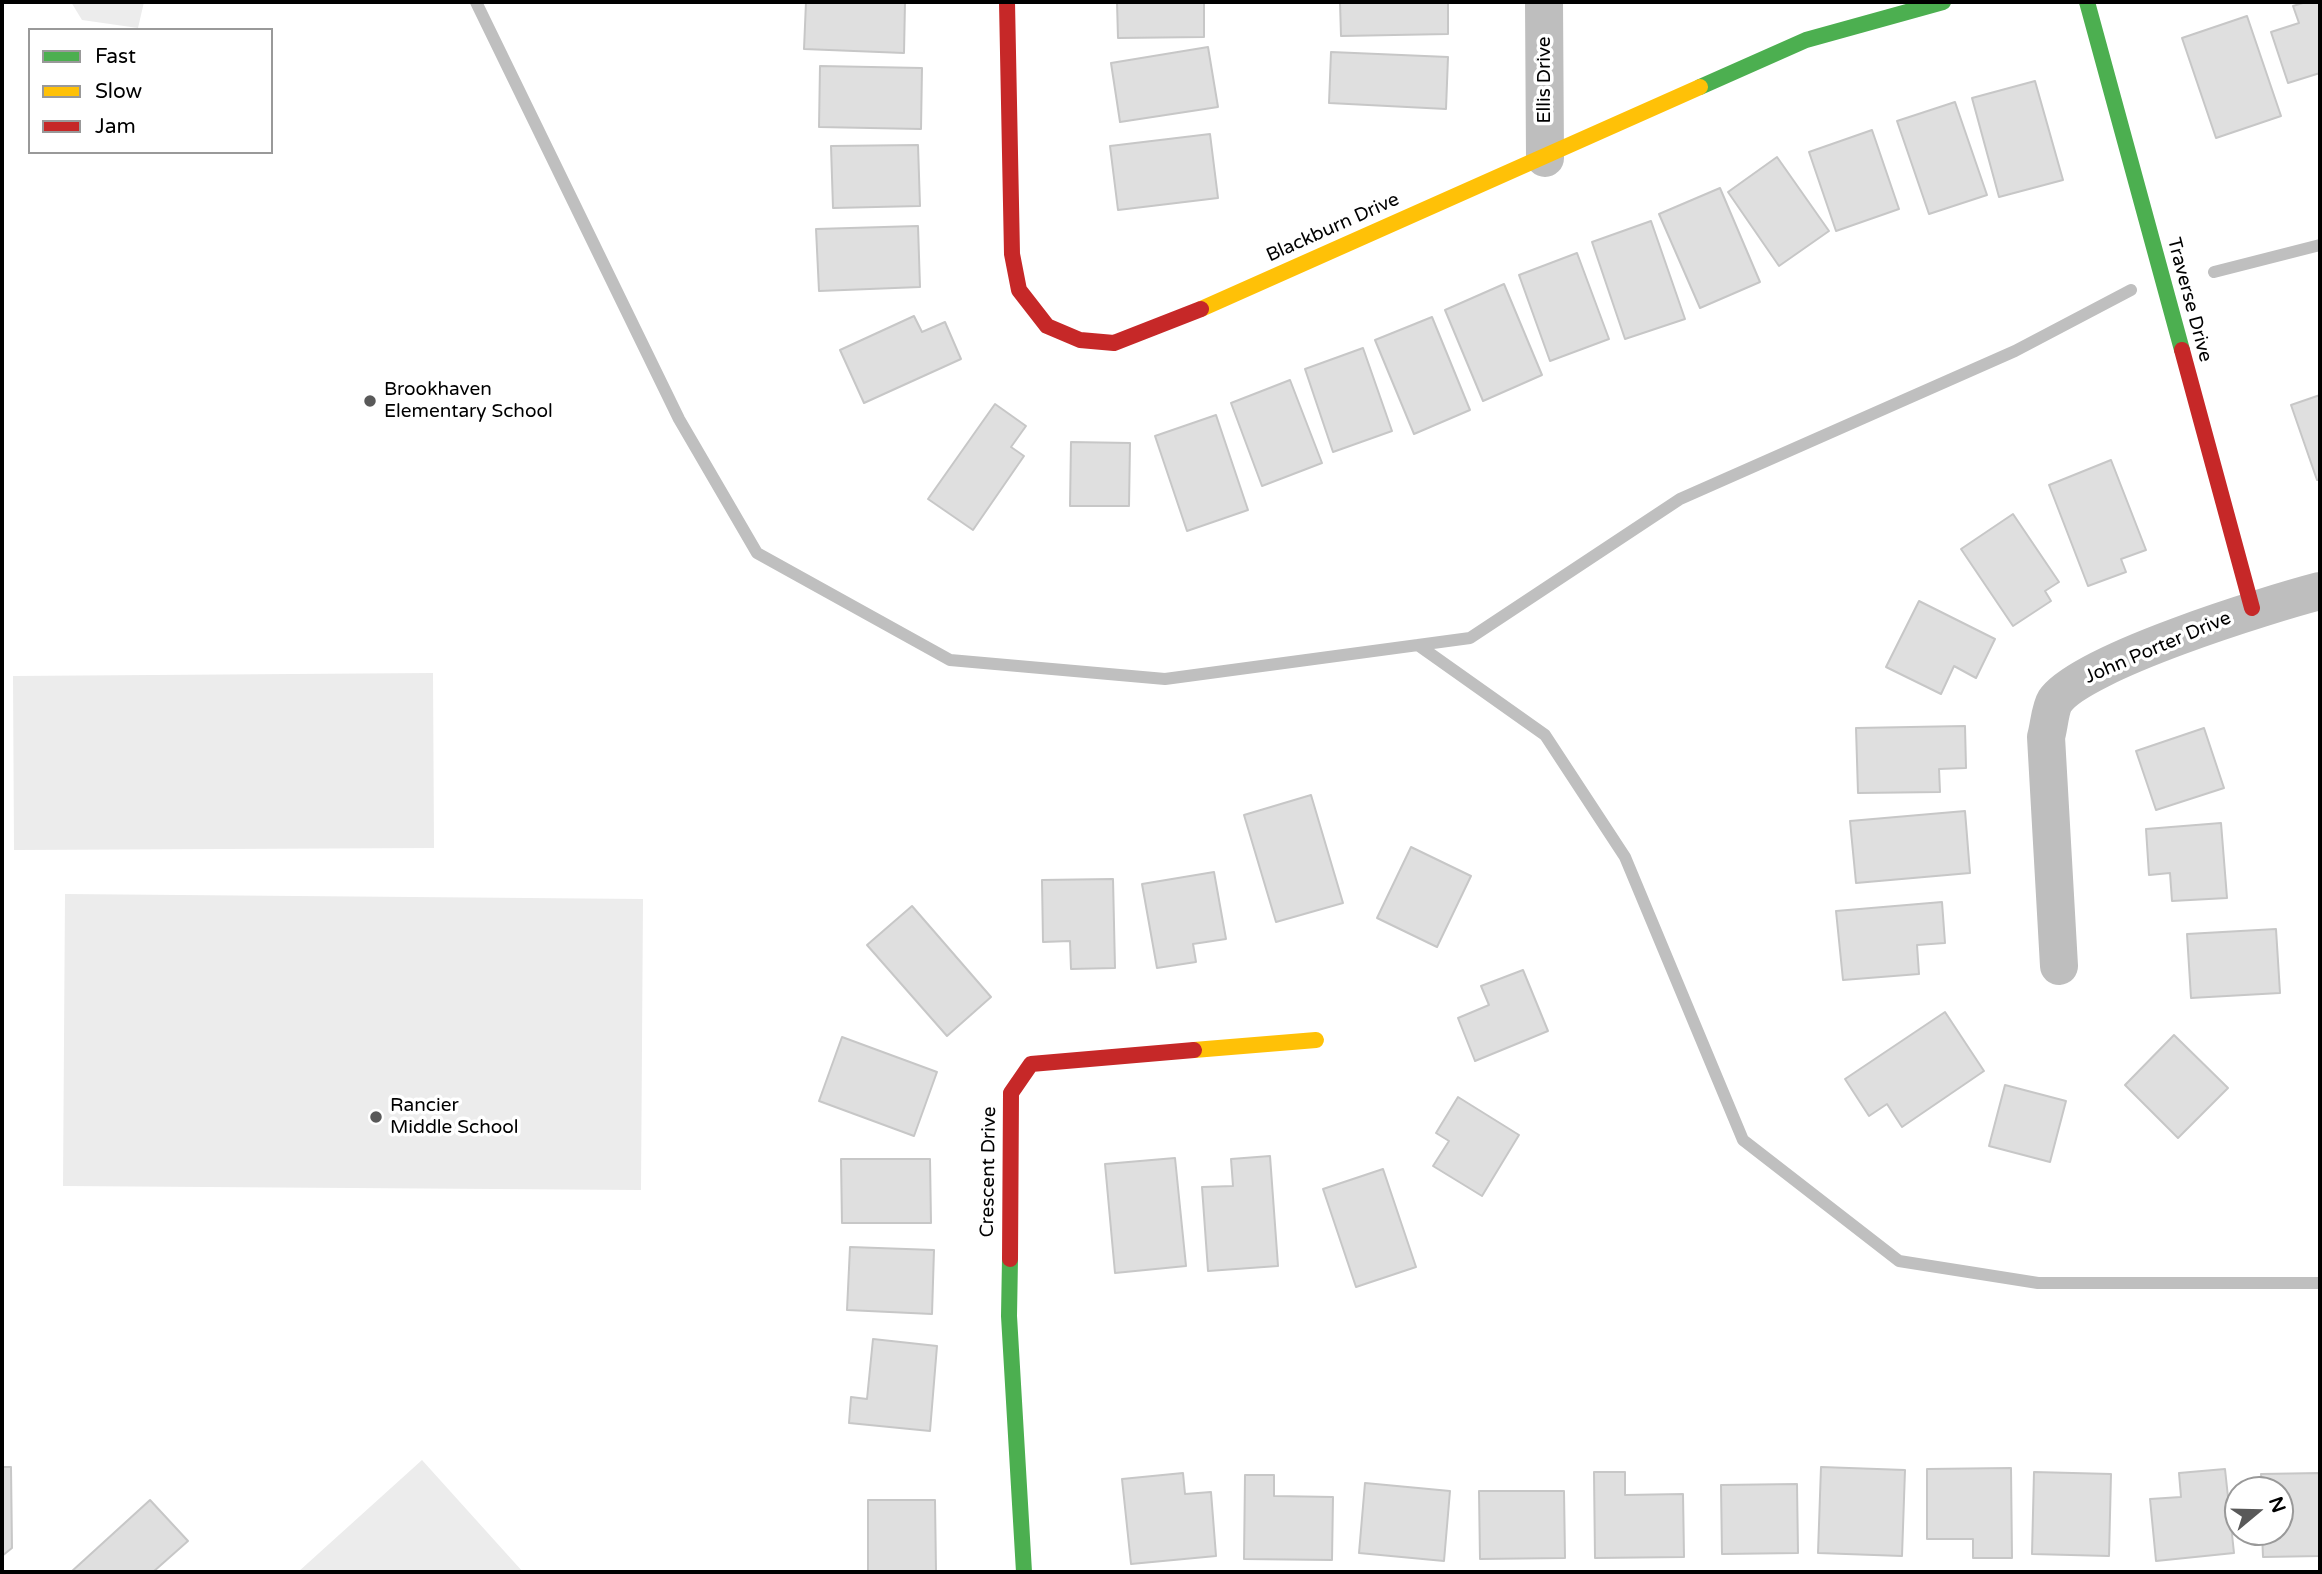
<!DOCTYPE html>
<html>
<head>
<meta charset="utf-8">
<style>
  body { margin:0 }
  #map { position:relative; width:2322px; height:1574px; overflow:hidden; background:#fff; font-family:"Varela Round",sans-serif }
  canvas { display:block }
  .frame { position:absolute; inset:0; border:4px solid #000; pointer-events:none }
  .legend { position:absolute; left:28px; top:28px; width:245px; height:126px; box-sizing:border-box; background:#fff; border:2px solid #999; margin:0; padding:9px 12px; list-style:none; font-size:21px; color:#000 }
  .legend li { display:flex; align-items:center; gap:14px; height:35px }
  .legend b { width:35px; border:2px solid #999 }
  .north { position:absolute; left:2224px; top:1476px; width:70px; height:70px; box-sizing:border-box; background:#fff; border:2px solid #999; border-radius:50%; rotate:71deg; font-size:19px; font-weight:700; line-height:28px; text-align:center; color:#000 }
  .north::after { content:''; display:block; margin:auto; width:24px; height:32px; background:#595959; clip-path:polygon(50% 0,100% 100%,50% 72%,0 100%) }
</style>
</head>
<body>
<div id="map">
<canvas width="2322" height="1574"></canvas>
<div class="frame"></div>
<ul class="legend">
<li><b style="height:9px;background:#4caf50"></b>Fast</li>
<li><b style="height:9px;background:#ffc107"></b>Slow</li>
<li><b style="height:9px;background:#c62828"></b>Jam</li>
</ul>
<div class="north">N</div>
</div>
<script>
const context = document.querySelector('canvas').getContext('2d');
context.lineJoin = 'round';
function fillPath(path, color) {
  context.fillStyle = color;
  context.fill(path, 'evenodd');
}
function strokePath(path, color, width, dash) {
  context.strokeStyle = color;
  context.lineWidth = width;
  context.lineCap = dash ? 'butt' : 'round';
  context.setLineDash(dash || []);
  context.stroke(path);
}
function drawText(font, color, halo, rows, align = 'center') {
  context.font = font + ' "Varela Round",sans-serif';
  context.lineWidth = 7;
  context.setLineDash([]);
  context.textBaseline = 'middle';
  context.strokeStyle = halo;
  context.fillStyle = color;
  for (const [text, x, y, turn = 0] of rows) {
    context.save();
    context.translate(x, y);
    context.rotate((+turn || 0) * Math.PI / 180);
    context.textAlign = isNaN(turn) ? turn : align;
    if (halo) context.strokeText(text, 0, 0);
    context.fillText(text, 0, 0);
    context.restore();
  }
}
const green = new Path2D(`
  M71,2H144L138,28L82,20Z
  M433,673L434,848L14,850L13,676Z
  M65,894L643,899L641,1190L63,1186Z
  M422,1460L523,1572H298Z`);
const stream = new Path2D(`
  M476,2L679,419L757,553L950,660L1165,679L1470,638L1680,499L2015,351L2131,290
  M2214,272L2320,245
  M1418,645L1545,735L1625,857L1743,1140L1899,1261L2038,1283H2320`);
const building = new Path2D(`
  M806,2H905L904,53L804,49Z
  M1117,2H1204V37L1118,38Z
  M1340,2H1448V34L1341,36Z
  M2306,2H2320V73L2288,83L2271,32L2299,23L2293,6Z
  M2247,16L2281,116L2216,138L2182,38Z
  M1208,47L1218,107L1120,122L1111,63Z
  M1331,52L1448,57L1446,109L1329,103Z
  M820,66L922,68L921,129L819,127Z
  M2035,81L2063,180L1999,197L1972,98Z
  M1955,102L1987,195L1929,214L1897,121Z
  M1872,130L1899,209L1836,231L1809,152Z
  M1210,134L1218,198L1118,210L1110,146Z
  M918,145L920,206L833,208L831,146Z
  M1777,157L1829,231L1779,266L1728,192Z
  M1720,188L1760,282L1700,308L1659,214Z
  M1651,221L1685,319L1625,339L1592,242Z
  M918,226L920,287L819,291L816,229Z
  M1577,253L1609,339L1550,361L1519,275Z
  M1504,284L1542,375L1483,401L1445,310Z
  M914,316L922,332L945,322L961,359L864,403L840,350Z
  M1432,317L1470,410L1414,434L1375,340Z
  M1363,348L1392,431L1333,452L1305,369Z
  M1290,380L1322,463L1262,486L1231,403Z
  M2320,395V479L2317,480L2291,405Z
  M995,404L1026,426L1011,447L1024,456L973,530L928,499Z
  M1216,415L1248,510L1187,531L1155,436Z
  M1071,442L1130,443L1129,506H1070Z
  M2111,460L2146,550L2121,559L2126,572L2088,586L2049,485Z
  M2013,514L2059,582L2045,591L2051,601L2013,626L1961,549Z
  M1919,601L1995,639L1976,678L1954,666L1941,694L1886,667Z
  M1965,726L1966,768L1939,769L1940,792L1858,793L1856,728Z
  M2204,728L2224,788L2156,810L2136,751Z
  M1311,795L1343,903L1276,922L1244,815Z
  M1965,811L1970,873L1856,883L1850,821Z
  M2221,823L2227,898L2172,901L2170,873L2149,875L2146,829Z
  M1411,847L1471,876L1437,947L1377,918Z
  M1214,872L1226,939L1193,944L1196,962L1157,968L1142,884Z
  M1113,879L1115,968L1071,969L1070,941L1043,942L1042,880Z
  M1942,902L1945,943L1917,945L1919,974L1843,980L1836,911Z
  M912,906L991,997L947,1036L867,945Z
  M2276,929L2280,993L2191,998L2187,934Z
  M1523,970L1548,1031L1475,1061L1458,1018L1489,1005L1481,986Z
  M1945,1012L1984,1071L1902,1127L1887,1104L1869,1116L1845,1079Z
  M2174,1035L2228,1088L2178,1138L2125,1085Z
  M842,1037L937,1072L914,1136L819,1101Z
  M2005,1085L2066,1101L2050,1162L1989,1146Z
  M1458,1097L1519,1135L1482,1196L1433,1166L1449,1141L1436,1133Z
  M1270,1156L1278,1266L1208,1271L1202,1187L1233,1186L1231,1159Z
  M1175,1158L1186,1266L1115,1273L1105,1164Z
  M841,1159H930L931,1223H842Z
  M1383,1169L1416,1267L1356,1287L1323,1189Z
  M850,1247L934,1250L932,1314L847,1310Z
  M873,1339L937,1346L930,1431L849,1423L851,1397L867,1399Z
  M2,1467H11L12,1548L2,1556Z
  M1821,1467L1905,1470L1902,1556L1818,1553Z
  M2011,1468L2012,1558H1973V1539H1927V1469Z
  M2225,1469L2234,1553L2156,1561L2150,1499L2181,1497L2179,1473Z
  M1594,1472H1625V1495L1683,1494L1684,1557L1595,1558Z
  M2034,1472L2111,1474L2109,1556L2032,1554Z
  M1183,1473L1185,1494L1211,1492L1216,1556L1131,1564L1122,1479Z
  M2320,1473V1556L2263,1557L2262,1532H2280V1490H2262L2261,1474Z
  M1245,1475H1274V1496L1333,1497L1332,1560L1244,1559Z
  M1365,1483L1450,1491L1444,1561L1359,1553Z
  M1797,1484L1798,1553L1722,1554L1721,1485Z
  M1479,1491H1564L1565,1558L1480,1559Z
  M150,1500L188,1541L153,1572H71Z
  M868,1500H935L936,1572H868Z`);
const street = new Path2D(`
  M1544,2L1545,158
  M2059,966L2046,737C2049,727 2050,709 2055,701C2081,662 2270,604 2320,591`);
const fast = new Path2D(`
  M2087,2L2182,350
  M1700,87L1806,40L1943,2
  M1010,1259L1009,1316L1024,1572`);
const slow = new Path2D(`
  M1201,309L1700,87
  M1194,1050L1316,1040`);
const jam = new Path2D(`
  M1007,2L1012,254L1019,290L1047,326L1080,340L1114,343L1201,309
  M2182,350L2252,608
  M1010,1259L1011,1093L1031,1064L1194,1050`);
const markers = [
  [370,401,7,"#595959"],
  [376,1117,7,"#595959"]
];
const streetNames = [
  ["Ellis Drive",1545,80,-90],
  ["Blackburn Drive",1333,228,-24],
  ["Traverse Drive",2189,300,75],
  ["John Porter Drive",2158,648,-23],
  ["Crescent Drive",989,1172,-89]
];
const poiNames = [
  ["Brookhaven",384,390],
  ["Elementary School",384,412],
  ["Rancier",390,1106],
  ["Middle School",390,1128]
];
fillPath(green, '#ececec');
strokePath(stream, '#bfbfbf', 12);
fillPath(building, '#dfdfdf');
strokePath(building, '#c7c7c7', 2);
strokePath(street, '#bebebe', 38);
strokePath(fast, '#4caf50', 16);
strokePath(slow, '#ffc107', 16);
strokePath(jam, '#c62828', 16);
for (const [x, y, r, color] of markers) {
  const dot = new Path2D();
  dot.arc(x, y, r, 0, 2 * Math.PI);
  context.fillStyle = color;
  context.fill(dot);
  strokePath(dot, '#fff', 2.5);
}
drawText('19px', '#000', '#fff', streetNames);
drawText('19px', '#000', '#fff', poiNames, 'left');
</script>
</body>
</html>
